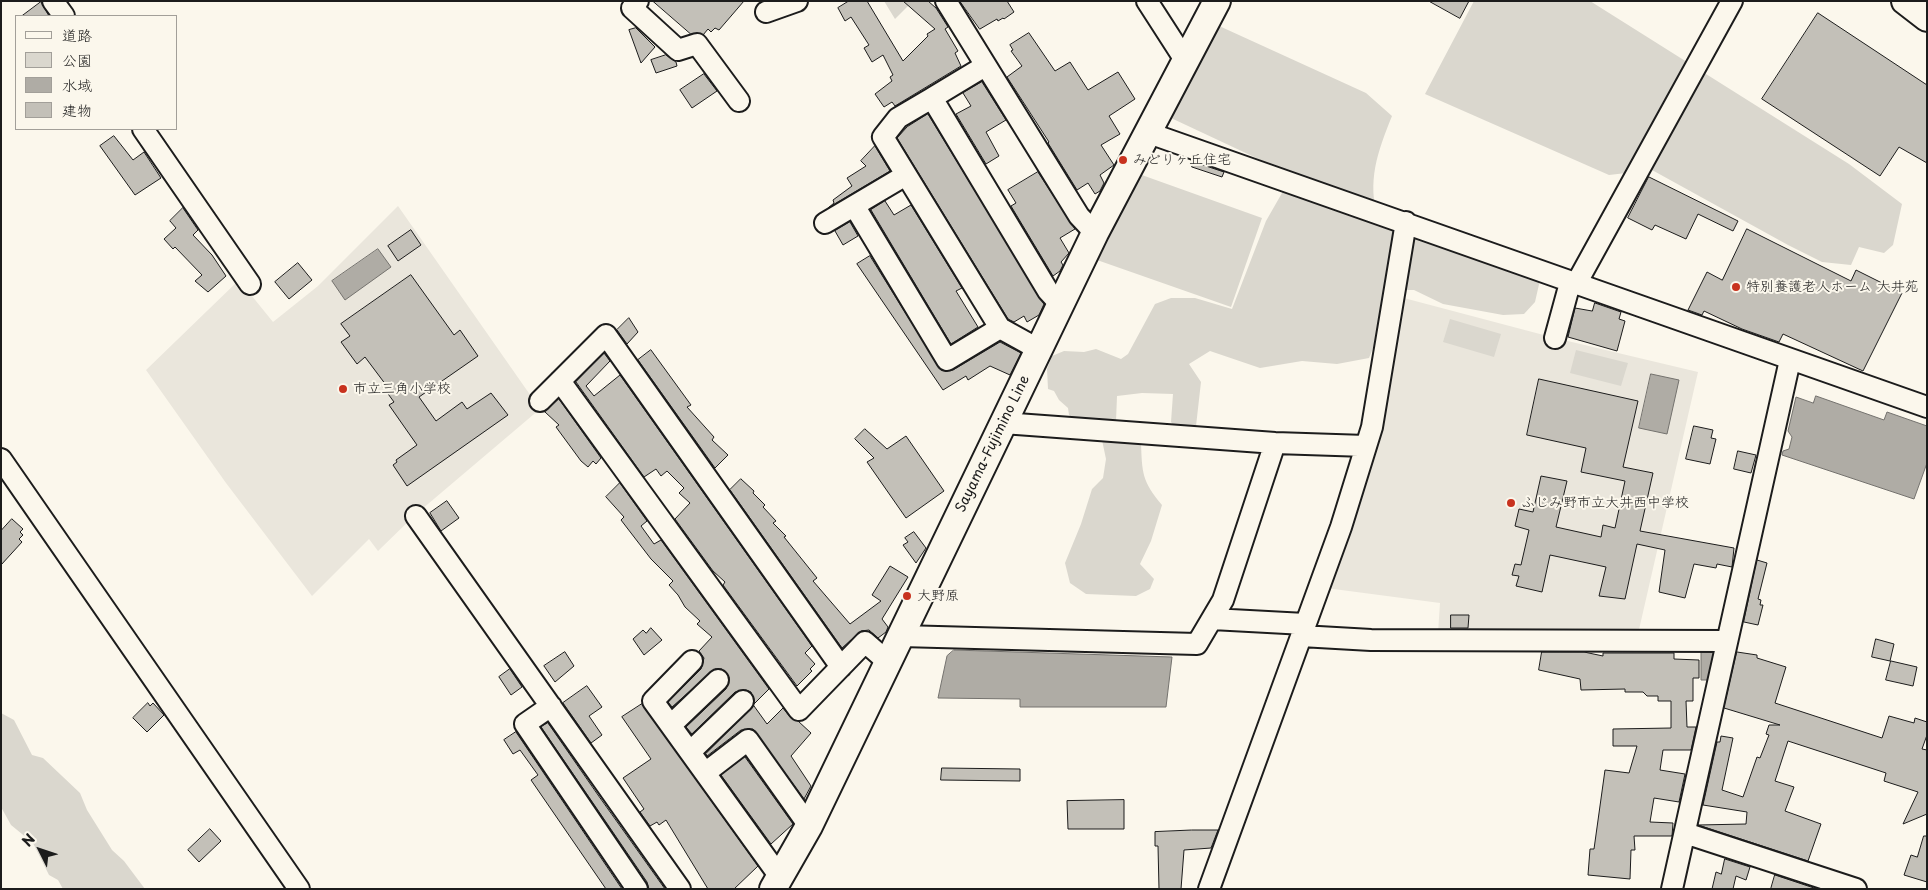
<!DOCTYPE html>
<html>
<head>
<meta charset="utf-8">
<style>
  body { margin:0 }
  #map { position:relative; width:1928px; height:890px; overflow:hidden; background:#fbf7ec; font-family:"Playpen Sans","Klee One",sans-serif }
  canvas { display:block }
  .frame { position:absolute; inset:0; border:2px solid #1c1c1c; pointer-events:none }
  .legend { position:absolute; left:15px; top:15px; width:162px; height:115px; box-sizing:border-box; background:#fbf7ec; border:1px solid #a29f99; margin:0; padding:6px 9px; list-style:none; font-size:15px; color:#1c1c1c }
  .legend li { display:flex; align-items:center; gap:10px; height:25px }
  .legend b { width:25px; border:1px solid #a29f99 }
  .north { position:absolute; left:15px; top:825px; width:50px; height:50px; -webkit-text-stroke:4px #fbf7ec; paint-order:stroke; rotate:311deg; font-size:14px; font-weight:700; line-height:20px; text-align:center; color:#1c1c1c }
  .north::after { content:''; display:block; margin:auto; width:18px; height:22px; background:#1c1c1c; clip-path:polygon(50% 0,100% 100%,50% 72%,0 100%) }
</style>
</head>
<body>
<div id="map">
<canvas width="1928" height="890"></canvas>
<div class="frame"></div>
<ul class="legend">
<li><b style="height:6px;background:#fbf7ec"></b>道路</li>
<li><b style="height:14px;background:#dad7ce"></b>公園</li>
<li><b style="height:14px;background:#afaca5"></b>水域</li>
<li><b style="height:14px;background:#c3c0b8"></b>建物</li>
</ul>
<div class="north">N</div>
</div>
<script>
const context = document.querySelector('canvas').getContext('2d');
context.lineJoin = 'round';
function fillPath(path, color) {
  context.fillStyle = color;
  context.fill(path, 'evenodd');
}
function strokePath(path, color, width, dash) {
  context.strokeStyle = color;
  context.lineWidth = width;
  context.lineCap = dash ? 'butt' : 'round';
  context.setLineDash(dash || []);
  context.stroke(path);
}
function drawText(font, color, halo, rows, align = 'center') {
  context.font = font + ' "Playpen Sans","Klee One",sans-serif';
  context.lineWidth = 4;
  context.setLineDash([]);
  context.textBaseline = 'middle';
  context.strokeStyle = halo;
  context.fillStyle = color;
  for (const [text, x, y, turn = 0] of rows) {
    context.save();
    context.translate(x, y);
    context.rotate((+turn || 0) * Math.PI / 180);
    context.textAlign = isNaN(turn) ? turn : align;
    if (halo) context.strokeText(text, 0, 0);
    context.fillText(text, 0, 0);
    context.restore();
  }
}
const built = new Path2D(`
  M398,206L540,409L415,515L378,551L369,539L312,596L226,483L146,370L239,280L273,322L318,286Z
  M1400,297L1555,338L1698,372L1638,634L1438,633L1440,603L1326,588Z`);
const green = new Path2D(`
  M884,1H913L895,19Z
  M1474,1H1590L1849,164L1902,204L1893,245L1884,253L1859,247L1851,265L1822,262L1788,245L1652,170L1609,175L1425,94Z
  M1217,25L1366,93L1392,116C1377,153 1367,181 1378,220L1540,280L1535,302L1524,314L1503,315L1443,304L1414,290H1386L1381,328L1369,358L1337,364L1302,361L1260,368L1210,351L1189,364L1201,382L1196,426L1192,430L1178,431L1171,422L1173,394L1142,393L1117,396L1116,421L1141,442C1142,473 1142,481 1162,505L1151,541L1140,564L1154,579L1150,589L1136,596L1086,594L1070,583L1065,563L1081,524L1092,489L1103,478L1106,459L1102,440L1069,415L1068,408L1059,400L1054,391L1048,389L1047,369L1052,356L1064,351L1084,352L1096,349L1121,359L1128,354L1155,304L1171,298H1195L1232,309L1266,221L1282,193V170L1171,118Z
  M1139,174L1262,218L1231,307L1097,260Z
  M1450,319L1501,334L1494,357L1443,342Z
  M1576,350L1628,363L1621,386L1570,373Z
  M1,713L14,720L32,755L43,758L80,793L87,810L112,850L124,861L145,889H63L58,880L49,875L33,843L11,825L1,807Z`);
const water = new Path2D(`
  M378,249L391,267L345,300L332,281Z
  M1651,374L1679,380L1667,434L1639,428Z
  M1816,396L1884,420L1887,412L1927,426V463L1914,499L1782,455L1783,451L1789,449L1792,437L1788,431L1796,397L1813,403Z
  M1711,649L1714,653L1708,680H1701V650Z
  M954,650L1172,657L1166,707H1020V699L938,698L947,656Z`);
const building = new Path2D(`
  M653,1H744L719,30L715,28L711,32L708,29L703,35L691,34Z
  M849,1H867L903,61L928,36L927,34L935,29L903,1H928L936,8L948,27L945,29L958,51L955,53L961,66L895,106L892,102L884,107L875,94L892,81L890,77L893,75L883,55L872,62L864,48L869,45L851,17L845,21L838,8Z
  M960,1H1007L1014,12L1004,19L1003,18L998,21L997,19L980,29Z
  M1429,1H1469L1460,18Z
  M41,2L49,16H22Z
  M1818,13L1927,85V163L1899,147L1880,176L1762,99Z
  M636,28L655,47L641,63L629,30Z
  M1029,33L1055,71L1070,62L1088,90L1118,72L1135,99L1109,116L1120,134L1101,145L1114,165L1100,175L1104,183L1100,191L1095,194L1088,183L1077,190L1048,143L1049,142L1007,77L1022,66L1011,51L1013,50L1010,45Z
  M666,55L676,62L677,66L656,73L651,60Z
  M704,74L717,91L692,108L680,90Z
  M982,82L1006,120L986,132L999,156L986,164L956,114L971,106L963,93Z
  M928,114L1044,304L1039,315L1027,322L1024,316L1014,322L1008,319L897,138L907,127Z
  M114,136L133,160L144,152L161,178L135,195L100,146Z
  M875,146L890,171L828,208L834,203L833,200L852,186L847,178L866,166L861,161Z
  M1194,162L1224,172L1222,177L1192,167Z
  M1038,172L1075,229L1060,238L1069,253L1061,262L1063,265L1060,271L1053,276L1011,206L1016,203L1008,190Z
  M1649,177L1738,221L1733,231L1698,214L1686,239L1655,225L1652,230L1628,218Z
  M885,201L894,215L911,205L962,288L956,291L978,327L951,344L871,210Z
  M183,208L198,230L193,235L212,255L226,276L208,292L195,281L202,275L175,247L173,249L164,239L176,228L170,221Z
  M850,222L858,236L843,245L835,231Z
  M1747,229L1851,281L1856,270L1902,293L1863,371L1783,334L1779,342L1742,329L1704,311L1702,315L1688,310L1707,272L1722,280Z
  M411,230L421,245L398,261L388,246Z
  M870,256L941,370H953L1000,342L1021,353L1010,375L990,366L968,380L966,376L943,390L857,264Z
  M298,263L312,280L289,299L275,282Z
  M411,275L454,335L460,330L478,356L419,397L436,421L462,402L467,409L491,393L508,415L407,486L393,465L397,462L396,460L417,445L389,405L394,402L383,387L386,385L365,357L357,364L341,342L350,336L341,324Z
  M1595,303L1621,312L1619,319L1625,321L1617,351L1568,337L1575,308L1592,311Z
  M629,318L638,332L627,344L617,330Z
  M651,350L691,405L687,407L714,437L712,440L728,455L715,468L638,360Z
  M604,353L610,361L586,386L594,396L620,375L812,646L805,653L815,664L810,669L812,671L797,686L723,585L725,582L713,571L675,519L690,503L679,493L684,488L667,471L661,476L656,469L644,477L576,382Z
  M1539,379L1638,401L1623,467L1653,473L1640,531L1734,548L1732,567L1717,564L1716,568L1694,564L1685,598L1659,592L1665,550L1637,544L1625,599L1599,596L1606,567L1550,555L1542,592L1516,586L1519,576L1512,575L1515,564L1521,565L1529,530L1515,526L1519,509L1533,512L1541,476L1567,481L1556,527L1601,537L1603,525L1615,528L1625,481L1581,472L1586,448L1527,435Z
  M559,399L601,458L596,464L593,461L588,467L581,461L556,427L559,425L545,412Z
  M1694,426L1713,430L1711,438L1716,439L1710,464L1686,459Z
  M865,429L887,449L906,436L944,491L906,518L867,462L874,458L855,439Z
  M1738,451L1756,455L1751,473L1734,469Z
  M741,479L754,491L753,493L765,505L763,507L776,521L773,523L786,536L784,537L817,578L813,581L850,624L881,601L872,595L890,566L908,577L882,619L888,627L886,632L878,638L869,630L861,631L842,648L730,490Z
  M620,483L647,521L641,526L654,544L661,540L769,689L754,704L751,692L746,690L735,692L692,734L686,727L726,689L729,677L722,669H715L672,707L668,702L701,669L704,658L699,651L712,637L697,624L700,621L685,607L678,595L669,585L673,581L651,559L621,520L624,517L606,497Z
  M447,501L459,518L441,531L430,513Z
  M12,519L23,529L20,532L23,535L19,539L22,542L1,565V531Z
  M914,532L926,548L916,563L903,545L908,542L905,538Z
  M1757,560L1767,563L1758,599L1761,600L1760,605H1763L1758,625L1744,622Z
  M1451,615H1469L1468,628H1451Z
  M651,628L662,640L644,655L633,639L643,630L646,633Z
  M1876,639L1894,644L1890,661L1872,657Z
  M565,652L574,666L555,682L544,666Z
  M1542,652H1584L1603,656V653H1674V659L1699,660V678H1693V701H1686L1687,727H1696L1691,750H1663L1660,770L1685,774L1679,802L1654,798L1650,822L1673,823L1672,836H1634L1635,850H1631L1630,879L1588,875L1590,849H1594L1605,770L1629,773L1637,746H1613V729L1671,728V701H1658V696H1647L1643,692H1625V689L1581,690L1580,679L1539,670Z
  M1737,652L1757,655V658L1786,667L1775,703L1882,738L1889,716L1914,723L1915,718L1927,722V735L1922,749L1927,750V814L1903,824L1918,792L1884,781L1886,773L1788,741L1775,781L1794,787L1785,811L1821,824L1808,861L1698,825L1746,824L1747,812L1703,805L1717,742H1720L1721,736L1733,738L1722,790L1743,797L1757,757L1760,758L1769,735L1766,734L1769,725H1780L1724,708Z
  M1891,661L1917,667L1913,686L1886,680Z
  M510,669L522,687L511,695L499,677Z
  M587,686L602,707L589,716L602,735L591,743L563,703Z
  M148,703L150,706L153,703L164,715L147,732L133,718Z
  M642,704L758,866L734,889H708L666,820L659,825L657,822L650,826L640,812L644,809L623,778L651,759L622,717Z
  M754,706L767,724L783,708L790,717L798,721L811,733L791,756L811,786L804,799L753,729L741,730L707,756L706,754Z
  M548,723L598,795L665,889H649L647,882L541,727Z
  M516,732L622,889H606L531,780L538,775L520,750L513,754L504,740Z
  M745,757L793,824L771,844L721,775Z
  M942,768L1020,769V781L941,780Z
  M1124,800V829H1068L1067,801Z
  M210,829L221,841L199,862L188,850Z
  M1192,830H1218L1211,848L1184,850L1181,889H1159L1158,846H1155V832Z
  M1924,836H1927V882L1904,875L1911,855L1917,857Z
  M1725,859L1750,867L1746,880L1736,876L1733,889H1712L1716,872L1721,874Z
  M1775,875L1817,889H1771Z`);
const minor = new Path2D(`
  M53,1L64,16
  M638,1L632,8L678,50L697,44L739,101
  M946,1L1079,216L1095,233
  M1147,1L1185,60
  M766,12L797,1
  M985,66L932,98L1048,291L1060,304
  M932,98L898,118L883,137L1000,328L1038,349
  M143,129L250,284
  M1146,132L1927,407
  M855,207L947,360L1000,328
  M825,223L906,175
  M1576,284L1732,1
  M1555,338L1570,283
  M560,381L799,710L865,642L889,663
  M540,401L606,335L841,667
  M1003,423L1275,443L1366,446
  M1,459L299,889
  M416,516L680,889
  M1212,619L1305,624
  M901,636L1197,644L1223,600L1275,443
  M1301,636L1371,640L1726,641
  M692,661L653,701L780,877
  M551,706L525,724L637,889
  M671,725L718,680
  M690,752L743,701
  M705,773L748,740L809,826
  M1685,833L1856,889
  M1209,889L1341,527L1372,427L1406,222
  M1672,889L1790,360`);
const major = new Path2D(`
  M1905,1L1927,18
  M773,889L809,826L1095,233L1217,1`);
const markers = [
  [1123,160,5,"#c8321e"],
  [1736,287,5,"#c8321e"],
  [343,389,5,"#c8321e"],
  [1511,503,5,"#c8321e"],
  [907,596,5,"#c8321e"]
];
const poiNames = [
  ["みどりヶ丘住宅",1133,160],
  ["特別養護老人ホーム 大井苑",1746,287],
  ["市立三角小学校",353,389],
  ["ふじみ野市立大井西中学校",1521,503],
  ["大野原",917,596]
];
const streetNames = [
  ["Sayama-Fujimino Line",993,444,-64]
];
fillPath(built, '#eae6dc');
fillPath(green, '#dad7ce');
fillPath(water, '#afaca5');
strokePath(water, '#74726e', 1);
fillPath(building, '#c3c0b8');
strokePath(building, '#1c1c1c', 1);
strokePath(minor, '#1c1c1c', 24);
strokePath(major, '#1c1c1c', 30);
strokePath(minor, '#fbf7ec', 20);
strokePath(major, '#fbf7ec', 26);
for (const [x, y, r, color] of markers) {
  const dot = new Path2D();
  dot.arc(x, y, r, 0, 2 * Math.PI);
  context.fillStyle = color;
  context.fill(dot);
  strokePath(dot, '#fbf7ec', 2);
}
drawText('14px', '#1c1c1c', '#fbf7ec', poiNames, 'left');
drawText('14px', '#1c1c1c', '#fbf7ec', streetNames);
</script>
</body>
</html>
